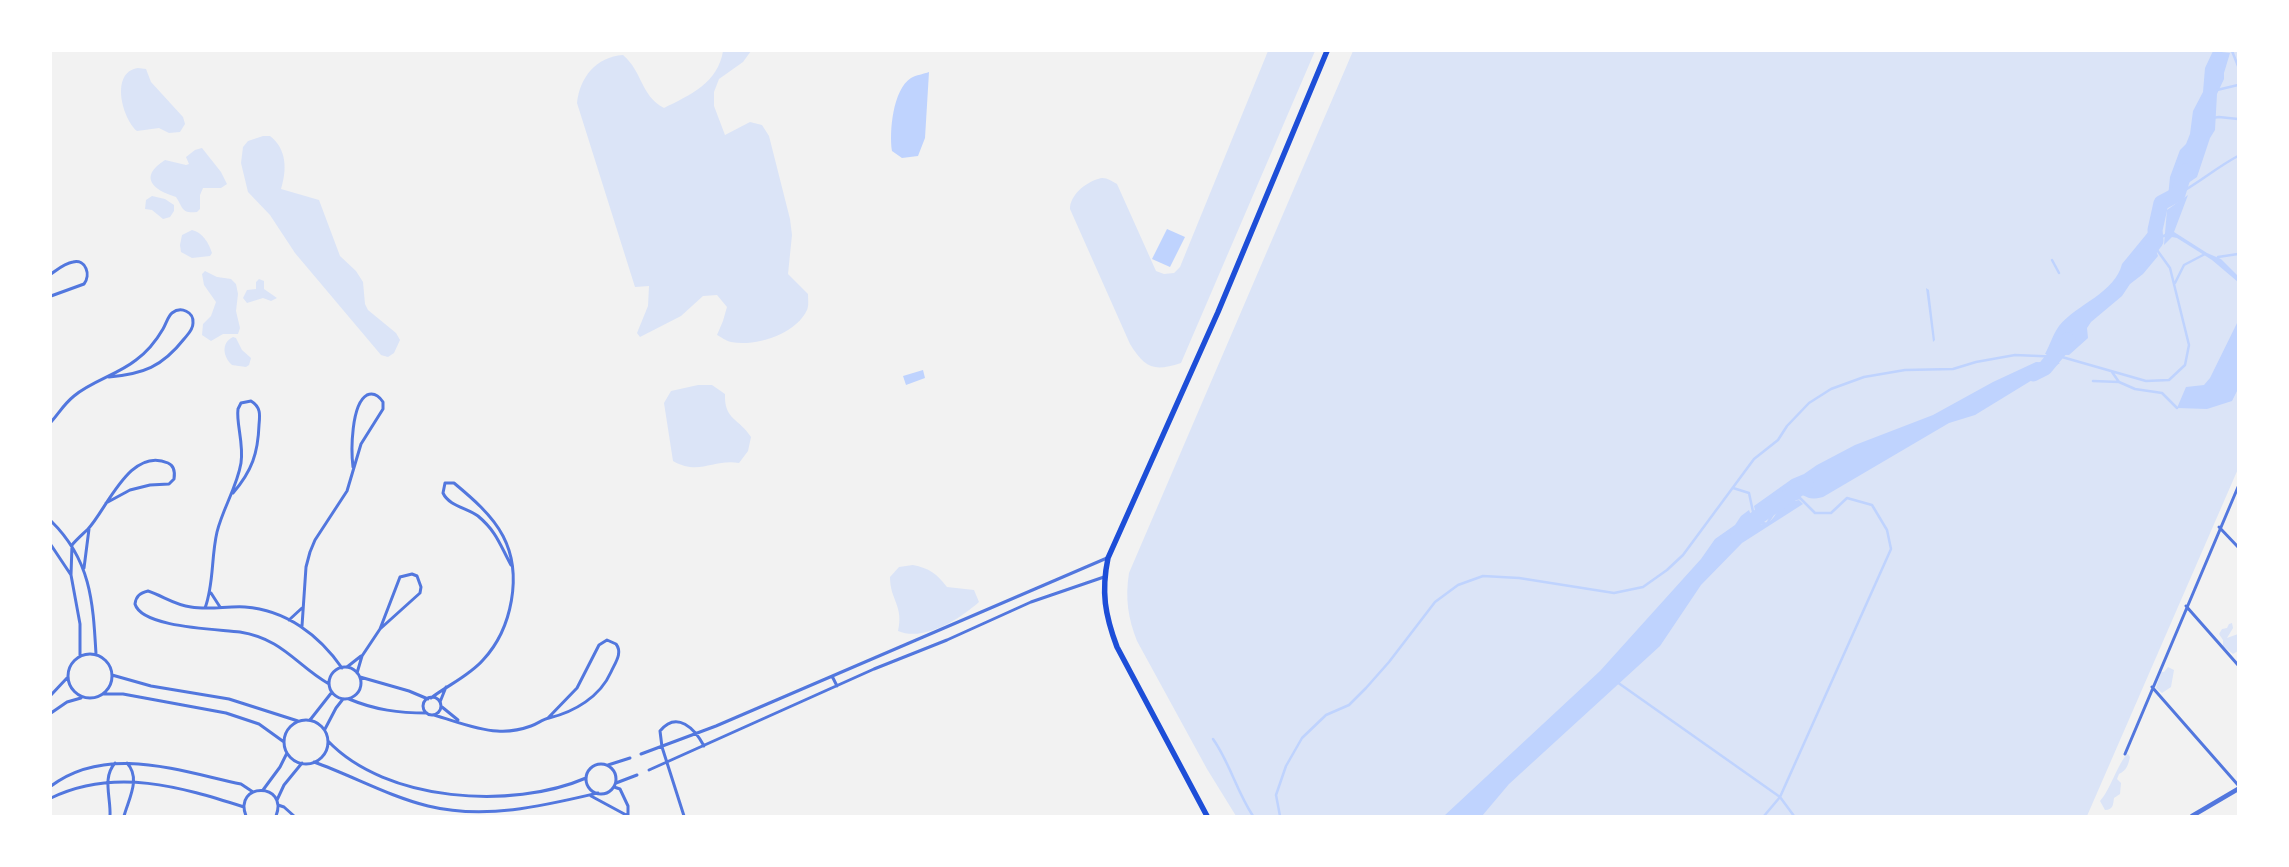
<!DOCTYPE html>
<html>
<head>
<meta charset="utf-8">
<style>
  body { margin:0 }
  #map { position:relative; width:2289px; height:867px; overflow:hidden; background:#f2f2f2; font-family:"Archivo Narrow",sans-serif }
  canvas { display:block }
  .frame { position:absolute; inset:0; border:52px solid #fff; pointer-events:none }
</style>
</head>
<body>
<div id="map">
<canvas width="2289" height="867"></canvas>
<div class="frame"></div>
</div>
<script>
const context = document.querySelector('canvas').getContext('2d');
context.lineJoin = 'round';
function fillPath(path, color) {
  context.fillStyle = color;
  context.fill(path, 'evenodd');
}
function strokePath(path, color, width, dash) {
  context.strokeStyle = color;
  context.lineWidth = width;
  context.lineCap = dash ? 'butt' : 'round';
  context.setLineDash(dash || []);
  context.stroke(path);
}
const green = new Path2D(`
  M723,51H751L743,62L719,79L714,92V106L725,135L750,122L762,125L769,136L790,219L792,235L788,274L808,294C808,299 809,306 807,310C796,334 756,347 731,342C726,341 721,337 717,335L723,321L727,307L717,295L703,296L681,316L640,337L637,333L648,306L649,286L635,287L577,103C580,77 596,57 623,55C643,72 640,95 664,108C690,95 718,83 723,51Z
  M1268,51H1315L1181,363C1153,372 1145,368 1130,344L1070,209C1070,195 1085,183 1098,179C1105,176 1111,181 1117,184L1156,271L1164,274L1174,273L1180,267Z
  M1353,51H2238V469L2087,816H1236L1207,769L1137,641C1128,618 1125,598 1129,573Z
  M138,68L146,69L151,82L183,117L185,124L180,132L169,133L159,128L137,131C122,118 110,72 138,68Z
  M263,136H270C287,149 287,170 281,189L319,200L340,256L356,271L363,282L365,304L368,310L396,333L400,340L394,353L388,357L381,355L295,253L270,215L248,192L241,163L243,147L248,141Z
  M202,148L221,172L227,184L221,188H203L200,195V209L197,212C181,214 183,207 176,197C153,190 138,177 165,160L186,165L189,164L186,157L195,150Z
  M152,196L165,199L174,205V211L170,217L163,219L152,210L145,209L146,200Z
  M192,230C202,232 209,243 212,253L210,256L192,258L181,252L180,245L182,235Z
  M205,271L217,277L231,279L236,284L238,294L236,311L240,328L238,334H223L211,341L202,335L203,324L211,316L216,302L204,285L202,274Z
  M259,279L264,281V289L277,298L271,301L263,298L247,303L243,298L247,290L256,289V282Z
  M233,337L236,338L242,350L251,358L249,365L246,367L232,365C224,358 220,343 233,337Z
  M698,385H712L725,394C724,420 739,418 751,437L748,451L739,463C713,459 699,476 673,461L664,403L671,391Z
  M913,565C929,568 937,574 947,587L974,590L979,602C960,619 924,642 898,631C904,606 890,600 890,577L899,567Z
  M2232,623L2233,628L2227,638L2238,634V651L2233,654L2223,646V640L2219,634L2222,629L2227,628L2229,624Z
  M2168,667L2174,670L2171,687L2162,693L2156,688L2161,672H2164Z
  M2128,754L2130,757C2128,765 2127,770 2119,774L2117,779L2121,783L2120,794L2114,798C2113,803 2114,810 2105,810L2100,801C2110,791 2120,758 2128,754Z`);
const water = new Path2D(`
  M2213,51L2230,53L2224,73V79L2217,94L2215,130L2210,138L2197,177L2168,197L2170,177L2180,150L2186,144L2190,134L2193,111L2203,92L2205,68Z
  M929,72L925,138L918,156L902,158L892,151C889,132 893,89 911,78C916,75 924,74 929,72Z
  M2188,195L2174,232L2207,253L2221,259L2238,276V282L2212,260L2177,238L2172,237L2164,245L2167,210Z
  M2154,225L2153,242L2158,256L2143,274L2130,284L2122,296L2091,322L2087,328L2088,338L2069,355L2045,354C2050,345 2053,334 2059,326C2077,304 2115,293 2122,264Z
  M1167,229L1185,237L1170,267L1152,259Z
  M1926,288L1929,290L1935,340L1933,342Z
  M2238,321V389L2232,401L2207,409L2177,408L2186,387L2204,385L2210,378Z
  M2036,362L2060,363L1975,415L1949,423L1823,497C1806,501 1810,496 1797,494C1779,492 1773,507 1766,520L1757,519L1754,506L1792,479L1804,474L1817,465L1855,445L1933,415L1993,382Z
  M923,370L925,378L906,385L903,376Z
  M1799,500L1803,504L1742,543L1701,585L1660,646L1509,784L1482,816H1444L1600,671L1701,559L1715,539L1735,525L1741,516L1749,510L1754,523C1773,528 1772,516 1784,503Z`);
const stream = new Path2D(`
  M2232,51L2238,66
  M2217,90L2238,85
  M2212,118L2219,117L2238,119
  M2178,194C2199,183 2217,167 2238,156
  M2156,239L2166,235
  M2218,257L2238,254
  M2052,260L2059,273
  M2175,283L2184,265L2205,254
  M2112,372L2119,382L2135,389L2162,393L2177,408
  M2093,381L2119,382
  M1733,488L1749,493L1755,521L1767,524L1780,502L1800,498L1815,513H1831L1847,498L1872,505L1887,530L1891,549L1780,797L1794,816
  M1617,682L1780,797L1764,816
  M1213,739C1230,763 1236,790 1253,816
  M1280,816L1276,795L1286,766L1302,738L1326,715L1349,705L1366,688L1389,662L1435,602L1458,585L1483,576L1519,578L1614,593L1643,587L1667,570L1683,555L1754,459L1778,440L1787,426L1809,403L1831,389L1864,377L1905,370L1953,369L1976,362L2015,355L2062,357L2146,381L2169,380L2185,365L2189,345L2170,268L2157,250L2156,241`);
const river = new Path2D(`
  M2141,260L2156,241L2155,230L2161,203L2178,194L2185,171
  M2033,374L2045,368L2068,340
  M1738,535L1755,519L1806,484`);
const minor = new Path2D(`
  M51,274C58,269 65,263 73,262C86,259 91,275 84,284L51,296
  M51,422C59,413 64,404 74,396C92,381 117,375 136,360C147,352 156,341 163,329C166,324 168,316 172,313C181,306 194,312 193,323C193,330 188,334 184,339C162,367 143,374 109,377
  M51,521C91,560 93,602 96,654
  M2219,527L2238,547
  M51,545L71,575L80,624V656
  M84,568L89,529
  M71,575L72,545C77,539 83,534 88,529C107,509 130,446 168,463C175,466 175,473 174,479L169,484L150,485L130,490L106,503
  M211,593L220,607
  M2186,606L2238,665
  M205,608C214,584 211,558 217,532C223,508 237,487 241,463C244,443 236,424 238,409L241,403L251,401C261,407 260,415 259,425C258,453 252,471 233,493
  M289,620L302,608
  M302,626L306,567L310,552L315,540L347,491L361,444L383,409V402C379,396 374,392 367,395C351,404 351,451 353,467
  M68 676a22 22 0 1 1 44 0a22 22 0 1 1-44 0Z
  M347,667L361,656
  M329 683a16 16 0 1 1 32 0a16 16 0 1 1-32 0Z
  M357,673L362,656L380,629L400,577L412,574L417,576L421,587L420,593L380,629
  M112,675L151,686L229,699L298,721
  M832,676L837,686
  M360,677L409,691L428,699
  M329,684C296,665 283,639 240,632C218,629 142,628 135,604C136,596 140,593 148,591C163,596 175,605 191,607C209,610 227,606 245,607C286,610 319,635 342,668
  M2152,687L2238,785
  M104,694H123L226,713L259,724L284,742
  M51,695L67,678
  M423 706a9 9 0 1 1 18 0a9 9 0 1 1-18 0Z
  M431,698C448,685 469,676 483,660C512,629 523,574 503,536C492,515 472,498 454,483H445L443,493C449,506 467,508 478,516C497,532 500,545 511,565
  M349,699C375,710 399,713 427,713
  M440,702L446,687
  M442,707L458,720
  M51,713L67,702L81,698
  M434,715C455,721 476,730 497,731C509,732 520,730 531,726C537,724 543,719 549,718C574,712 600,697 611,672C615,663 623,653 616,644L607,640L599,645L577,688L548,718
  M310,720L332,692
  M284 742a22 22 0 1 1 44 0a22 22 0 1 1-44 0Z
  M325,729L336,708L343,699
  M328,741C386,802 512,810 586,778
  M641,754L716,726L1107,558
  M2125,754L2238,487
  M314,762C353,776 388,796 428,806C485,820 543,806 598,793
  M586 779a15 15 0 1 1 30 0a15 15 0 1 1-30 0Z
  M608,765L630,758
  M649,770L874,669L947,640L1031,602L1104,577
  M616,783L637,775
  M51,786C107,744 179,771 241,784L253,792
  M614,787L620,789L628,806V816
  M263,790L280,767L287,753
  M591,796L628,816
  M51,798C115,767 181,787 244,807
  M277,800L284,785L302,763
  M278,805L284,807L294,816
  M110,816C111,797 102,778 115,763
  M124,816C129,798 141,778 127,763
  M246,816C233,782 289,782 276,816
  M684,816L662,747L660,731C677,710 695,729 704,746`);
const tertiary = new Path2D(`
  M2192,816L2238,789`);
const primary = new Path2D(`
  M1207,816L1117,647C1105,615 1101,592 1108,558L1218,312L1327,51`);
fillPath(green, '#dbe4f7');
fillPath(water, '#bfd3fe');
strokePath(stream, '#bfd3fe', 2.5);
strokePath(river, '#bfd3fe', 15);
strokePath(minor, '#5277de', 3);
strokePath(tertiary, '#5277de', 4.5);
strokePath(primary, '#1d4ed8', 5.5);
</script>
</body>
</html>
